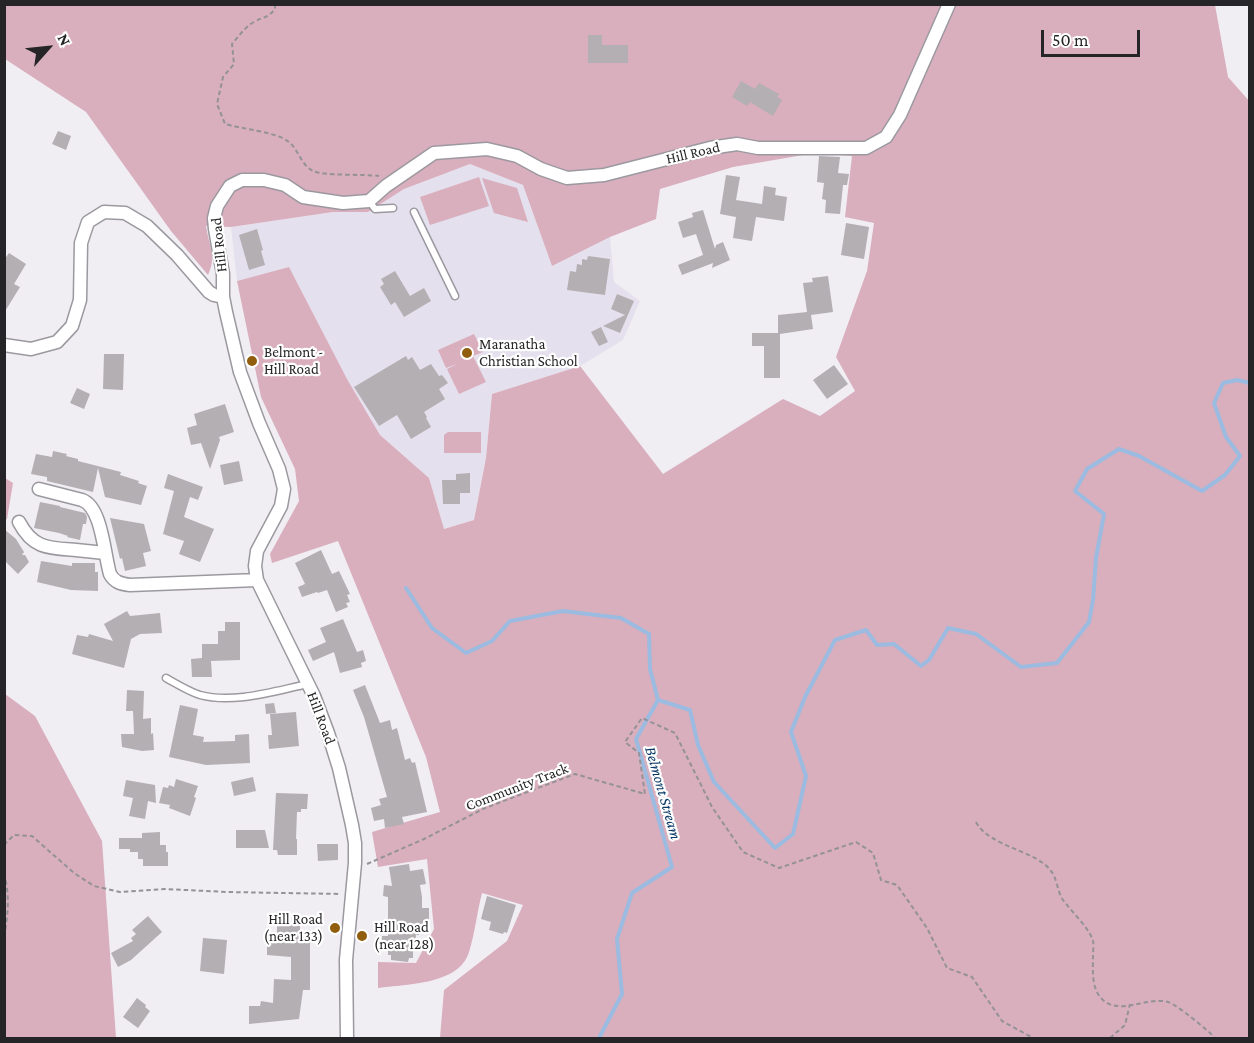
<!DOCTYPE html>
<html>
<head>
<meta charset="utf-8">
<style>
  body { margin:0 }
  #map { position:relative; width:1254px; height:1043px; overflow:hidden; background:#f0edf3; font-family:"Crimson Pro",serif }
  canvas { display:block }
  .frame { position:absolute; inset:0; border:6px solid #252426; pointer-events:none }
  .north { position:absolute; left:18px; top:18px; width:60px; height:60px; -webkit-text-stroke:4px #fff; paint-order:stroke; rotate:63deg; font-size:16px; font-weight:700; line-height:24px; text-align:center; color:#252426 }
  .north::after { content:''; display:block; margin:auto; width:21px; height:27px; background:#252426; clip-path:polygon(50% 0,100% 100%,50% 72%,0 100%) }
  .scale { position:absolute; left:1041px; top:30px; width:99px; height:27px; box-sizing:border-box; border:3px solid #252426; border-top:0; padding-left:8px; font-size:18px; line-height:21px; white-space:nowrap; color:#252426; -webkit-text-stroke:4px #fff; paint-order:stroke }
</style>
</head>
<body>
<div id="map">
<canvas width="1254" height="1043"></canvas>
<div class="frame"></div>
<div class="north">N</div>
<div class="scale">50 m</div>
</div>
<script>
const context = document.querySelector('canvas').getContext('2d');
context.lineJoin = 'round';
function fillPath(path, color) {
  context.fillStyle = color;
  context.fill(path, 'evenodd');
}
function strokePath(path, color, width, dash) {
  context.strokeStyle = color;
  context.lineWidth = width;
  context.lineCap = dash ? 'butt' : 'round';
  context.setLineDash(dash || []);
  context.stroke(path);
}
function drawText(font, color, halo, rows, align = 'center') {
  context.font = font + ' "Crimson Pro",serif';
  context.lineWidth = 4.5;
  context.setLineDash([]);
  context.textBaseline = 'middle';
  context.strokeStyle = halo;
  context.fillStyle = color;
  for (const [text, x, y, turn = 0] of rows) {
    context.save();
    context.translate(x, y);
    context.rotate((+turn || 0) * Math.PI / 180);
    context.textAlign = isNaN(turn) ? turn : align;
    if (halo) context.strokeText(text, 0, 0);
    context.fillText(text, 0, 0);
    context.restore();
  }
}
const built = new Path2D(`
  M470,164L523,185L552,266L610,237L614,282L640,301L623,340L580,366L492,394L486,458L474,520L443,529L429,478L380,435L347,379L289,267L237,281L231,227L333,212H368L404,189Z`);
const green = new Path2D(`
  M4,5H1215L1228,77L1250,102L1249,1038H440L444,990L507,941L523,905L482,893C477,912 475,933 469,952C459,985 406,984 378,988V962L416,963L434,929L427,859L378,867L372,832L440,812L426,757L338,541L272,563L270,554L299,501L295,469L261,397L237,281L289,267L347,379L380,435L429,478L444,529L474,520L486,458L492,394L580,366L663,474L783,399L820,416L855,391L836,357L867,271L874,223L845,217L852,156L815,153L733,167L660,189L656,219L610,237L552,266L523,185L470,164L404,189L368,212H333L231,227L206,226C209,246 217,256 208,275L171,231L86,112L5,59Z
  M479,177L489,206L430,225L420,197Z
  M482,178L517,188L528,222L494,213Z
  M474,334L483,352L473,356L486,382L459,394L447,369L457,364L446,368L438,350Z
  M448,432H481V453H444V435Z
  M5,478L13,483L7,519L5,520Z
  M5,694L35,716L102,841L116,1038H5Z`);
const stream = new Path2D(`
  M406,588L432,628L466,653L492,641L510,621L563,611L621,618L649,634L650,669L658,700
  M599,1038L622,994L617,939L632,893L672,867L636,739L658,700L690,710L698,745L714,782L775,848L793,834L806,776L791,732L805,697L835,640L866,630L877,645L894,644L921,666L929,660L948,628L976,634L1021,667L1057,663L1089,622L1093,600L1096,558L1104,514L1075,491L1087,469L1119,449L1139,456L1202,491L1225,475L1240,456L1226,437L1214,403L1223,383L1237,380L1250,383`);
const building = new Path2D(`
  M588,35H602V45H628V63H588Z
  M741,81L755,89L759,83L779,94L777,97L782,100L773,116L750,102L747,106L732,97Z
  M58,131L71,136L66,150L52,144Z
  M819,156L840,157L838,173L849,174L847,185H843L840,214L825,213L826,200L822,199L824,183L817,182Z
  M726,175L740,177L736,200L762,204L764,186L776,188L775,195L787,197L784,221L756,217L752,241L733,238L736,217L720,214Z
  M703,210L715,249L716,245L723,242L730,260L712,268L713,263L682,275L678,265L703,255L696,234L683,238L678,222L693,217L692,213Z
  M846,223L869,227L864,259L841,255Z
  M257,229L263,250L261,251L265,265L249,270L239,235Z
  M9,253L26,264L14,284L20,287L4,313V260Z
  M588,256L610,259L605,295L567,290L570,271L576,272L577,264L582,265V259L587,260Z
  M395,271L410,296L424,288L431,301L404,317L395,302L391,305L380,287L384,284L381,279Z
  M828,276L833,312L811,315L813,329L780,334V378H764V346H752V333H778V315L807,312L803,283L813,282L812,278Z
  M617,294L634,301L620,333L603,326L625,315L611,309Z
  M601,327L608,342L599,346L591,332Z
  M104,354H124L123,390L103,389Z
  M406,356L408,360L412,357L420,370L431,364L439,376L442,375L448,383L439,389L445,399L424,412L427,417L426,418L431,427L411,439L397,415L379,426L354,387Z
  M834,365L848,384L827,399L813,380Z
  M77,388L90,394L84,409L70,403Z
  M225,404L234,432L219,437L220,440L210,469L201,443L191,445L187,428L197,425L194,414Z
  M53,451L67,454L66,456L78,459V461L121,472L120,475L139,481L138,483L147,486L141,505L105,497L98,468L93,492L47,481V477L31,474L36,454L52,457Z
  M239,461L243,481L224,485L220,465Z
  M470,473V493H460V504H443L442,480H456V474Z
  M168,474L203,487L198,500L190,497L184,517L214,529L200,562L179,554L184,541L163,534L174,491L164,488Z
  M40,502L60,506V507L85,513L87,517L86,524H83L80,540L67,537L68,536L59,533L34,528Z
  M110,518L144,524L151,551L143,553L146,566L125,571L122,558L120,559Z
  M4,529L16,539L24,552L22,555H25L29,562L18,574L4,560Z
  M321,550L332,574L339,571L350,594L347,595L350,602L346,603L348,607L336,612L327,590L318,593L317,592L302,597L298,587L305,584L295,563Z
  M41,561L72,566V563H95V572H98V591L71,590L37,582Z
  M127,611L130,616L160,613L162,633L140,634L131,639L124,668L72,654L77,635L88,637L89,634L113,641L104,624Z
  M343,619L357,652L363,650L366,661L361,663L362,667L340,673L334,652L313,661L308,650L326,642L320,628Z
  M225,622H240V660L211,661L212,677H192L191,659L202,658V644H218V631H225Z
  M365,685L380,723L390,720L392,730L397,728L405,760L410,758L412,763L415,762L427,812L402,817L404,824L385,828L384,819L374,821L371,808L381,805L379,799L387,797L364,717L353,690Z
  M127,690L144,691L143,719L151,718V734L153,733L154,750L142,751L122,747L121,734H134L133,711H126Z
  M274,703L276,713L266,714L265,704Z
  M180,705L198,709L193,735L204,737L203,742L235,741V735L249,734L250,763L206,765L169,757Z
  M296,712L299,746L269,749L268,735H272L270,714Z
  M253,777L256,791L234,796L231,782Z
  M176,779L198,786L194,797L196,798L190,816L169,808L170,805L159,803L163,787L168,788L169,785L174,787Z
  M126,780L155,785L156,803L148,801L145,819L129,816L133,798L123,796Z
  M276,793L308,794L307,809H301V812H297L296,839H297V855H278L277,850H273Z
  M236,830H265L269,848H236Z
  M160,832V845H166V852H168V866H143V859H138V852H130V849H119V838H142V833Z
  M317,844H338V860L318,861Z
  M409,864L410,871L423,869L426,884L420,885L422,897V908H429V926H419V935H416L415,950H413V958H409L408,962L391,960V955H388V948H381L382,936H388V897L383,896L384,885L392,886L389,867Z
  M487,896L516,905L507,933L504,932L503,934L489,930L491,922L481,919Z
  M148,916L162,932L131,960L118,967L111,953L133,941L131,938L136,934L132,930Z
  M277,924L300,925V932H310V990H303L299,1019L249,1024V1006H260L261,1001L273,1003L274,979L291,980V957L267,955V943H277Z
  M203,938L227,940L224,974L200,971Z
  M137,998L146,1005L145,1007L150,1011L138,1028L123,1017Z`);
const path = new Path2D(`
  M275,4V9C267,19 264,16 254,22C245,27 239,36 232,44L234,64L223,77L217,104L225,124C242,129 277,132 289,142C298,149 301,165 313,171C322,176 365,174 379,176
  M976,822C989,847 1036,850 1051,871C1057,878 1057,891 1063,900C1071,911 1090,929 1093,941C1094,945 1093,951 1093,955C1093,969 1091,987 1101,998C1118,1017 1147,996 1168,1002C1176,1004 1209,1031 1215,1038
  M4,845L14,835L32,836L74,873L94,886L120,892L165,889L227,892L341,894
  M367,864L424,839L485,808L575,774L645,794L639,753L625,742L642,718L675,733L712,807L743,852L779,868L856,842L873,853L881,880L897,885L927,928L947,968L972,977L1002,1021L1033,1038
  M4,873C10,895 8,916 4,937
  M1110,1038L1125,1025L1130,1004`);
const service = new Path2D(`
  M369,201L375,209L393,208
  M414,212L455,296
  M166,678C177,684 188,691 200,695C234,704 274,691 308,684`);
const minor = new Path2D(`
  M4,345L31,349L57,342L72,326L80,300L81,243L88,222L104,212L125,213L147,226L177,255L209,292L214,295L223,297
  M39,489L82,500C102,507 104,554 110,574C114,582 121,584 130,585L257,580
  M19,522C33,549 49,548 76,550C86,551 95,552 105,553
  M347,1038L346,960L355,863V843L352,825L339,768L328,733L314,696L257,580L255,566L257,551L281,506L284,489L279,469L259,423L240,372L226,312L223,297V274L215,229L214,218L217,206L230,186L242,180H264L285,185L303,197L343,203L369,201L386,186L434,153L487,149L517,156L541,169L567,178L604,175L710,148L737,144L758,148H866L886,137L900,115L949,4`);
const markers = [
  [467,353,6,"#905e0c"],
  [252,361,6,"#905e0c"],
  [335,928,6,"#905e0c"],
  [362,936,6,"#905e0c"]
];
const streetNames = [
  ["Hill Road",693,153,-13],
  ["Hill Road",219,245,-96],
  ["Hill Road",321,718,69],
  ["Community Track",517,787,-21]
];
const poiNames = [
  ["Maranatha",479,344],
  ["Christian School",479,361],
  ["Belmont -",264,352],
  ["Hill Road",264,369],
  ["Hill Road",323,919,"right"],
  ["(near 133)",323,936,"right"],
  ["Hill Road",374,927],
  ["(near 128)",374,944]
];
const waterNames = [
  ["Belmont Stream",663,793,74]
];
fillPath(built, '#e5e0ed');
fillPath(green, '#d9aebd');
strokePath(stream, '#9bbbe0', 4);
fillPath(building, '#b4afb3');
strokePath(service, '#9b999f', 9);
strokePath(minor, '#9b999f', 15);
strokePath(path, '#949296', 2, [4.5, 3]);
strokePath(service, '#fff', 6);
strokePath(minor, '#fff', 12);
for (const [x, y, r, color] of markers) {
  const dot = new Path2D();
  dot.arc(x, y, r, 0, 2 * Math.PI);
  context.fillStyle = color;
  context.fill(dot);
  strokePath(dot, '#fff', 2);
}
drawText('15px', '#252426', '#fff', streetNames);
drawText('15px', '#252426', '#fff', poiNames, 'left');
drawText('italic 16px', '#0b3a68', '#fff', waterNames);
</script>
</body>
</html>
